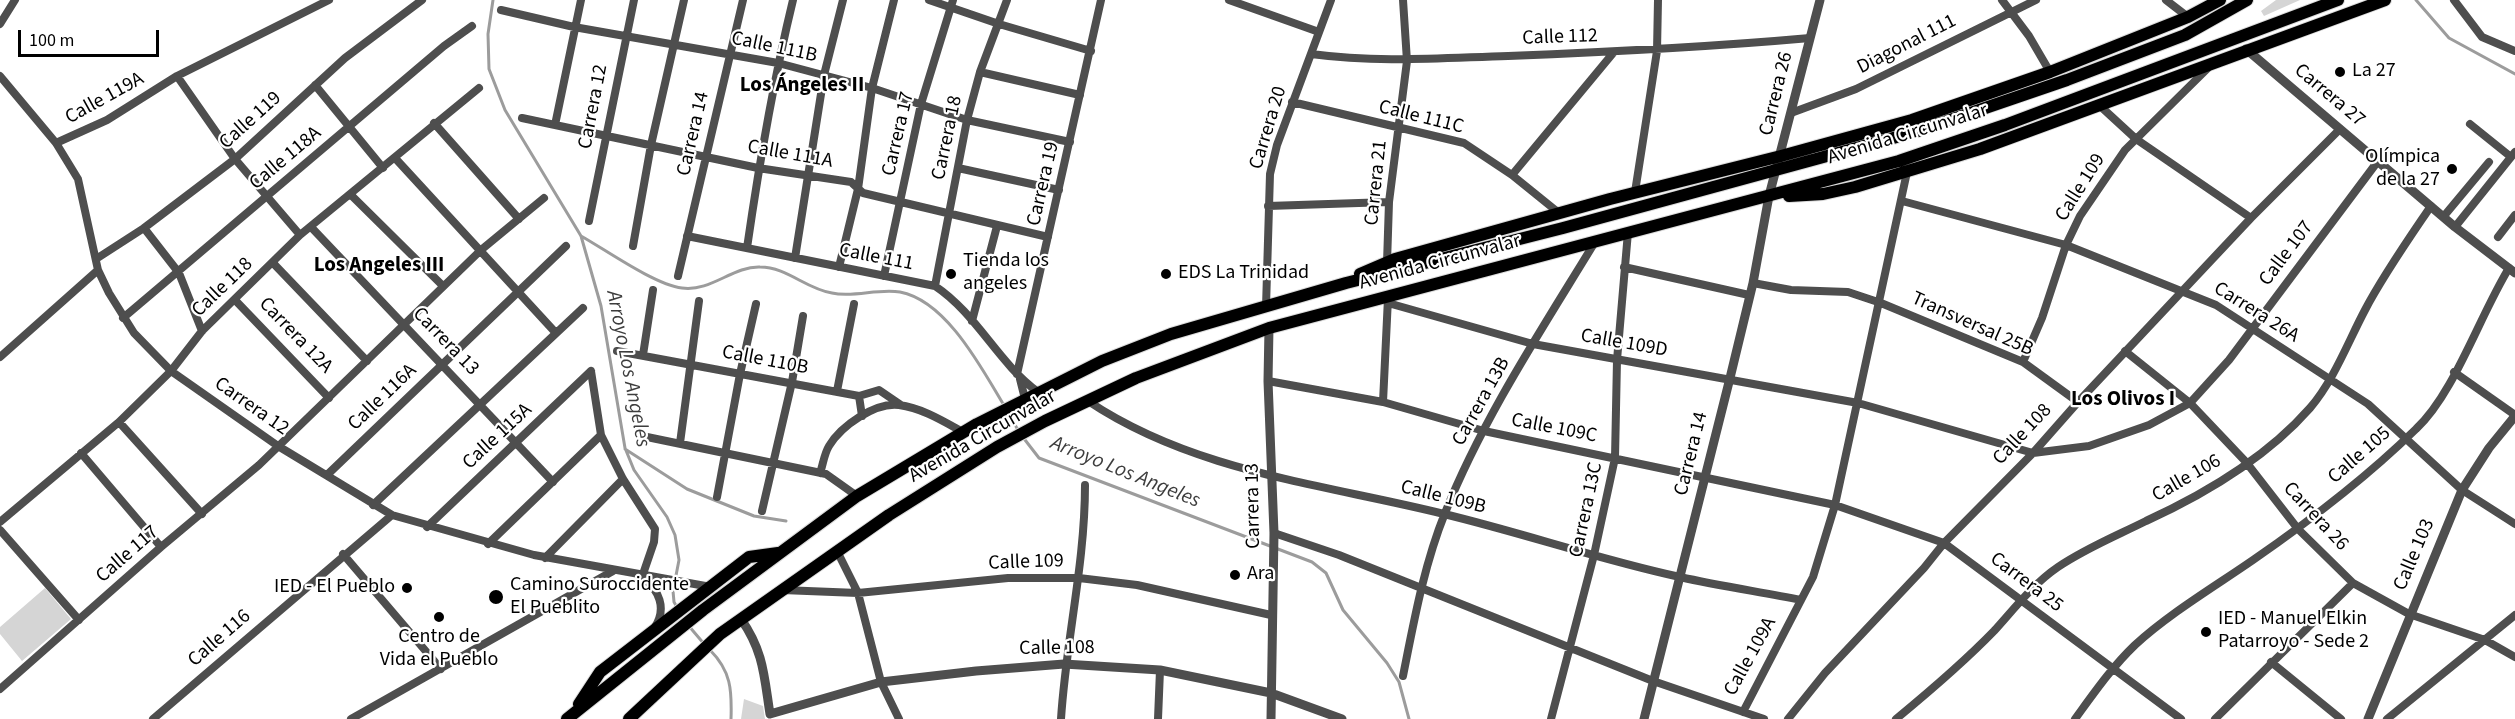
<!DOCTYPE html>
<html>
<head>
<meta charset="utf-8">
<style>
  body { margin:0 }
  #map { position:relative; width:2515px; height:719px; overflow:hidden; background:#fff; font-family:"Source Sans 3",sans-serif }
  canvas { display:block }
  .scale { position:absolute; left:18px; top:30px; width:141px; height:27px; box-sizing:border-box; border:3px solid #000; border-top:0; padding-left:8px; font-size:18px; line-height:21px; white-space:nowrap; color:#000; -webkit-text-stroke:4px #fff; paint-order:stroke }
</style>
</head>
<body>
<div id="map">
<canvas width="2515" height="719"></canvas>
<div class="scale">100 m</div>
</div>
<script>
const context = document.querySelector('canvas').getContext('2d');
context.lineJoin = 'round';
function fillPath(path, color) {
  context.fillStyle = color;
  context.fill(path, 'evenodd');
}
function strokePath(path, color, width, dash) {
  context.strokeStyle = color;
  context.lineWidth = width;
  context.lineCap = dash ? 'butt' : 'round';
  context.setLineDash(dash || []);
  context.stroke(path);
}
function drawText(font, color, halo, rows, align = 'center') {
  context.font = font + ' "Source Sans 3",sans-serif';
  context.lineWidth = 4.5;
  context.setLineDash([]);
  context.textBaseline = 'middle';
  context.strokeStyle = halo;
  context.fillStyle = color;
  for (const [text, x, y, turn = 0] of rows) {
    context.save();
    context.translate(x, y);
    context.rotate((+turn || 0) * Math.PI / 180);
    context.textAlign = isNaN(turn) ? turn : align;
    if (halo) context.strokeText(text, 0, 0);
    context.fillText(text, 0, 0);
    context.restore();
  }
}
const green = new Path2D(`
  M2276,0H2300L2264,16L2261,11Z
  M45,588L71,619L22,661L0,634V627Z
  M744,699L763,706L765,719H741Z`);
const stream = new Path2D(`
  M493,0L488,34L489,69L505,110L581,236L601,306L625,448L634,470L667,517L675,535L679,560L673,591L674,602L678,609
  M2416,0L2449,38L2515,74
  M581,236C606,250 655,285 682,288C711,292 733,266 760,267C787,267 806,289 832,293C854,298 878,288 900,292C947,301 982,369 1005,407
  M1008,413L1018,430
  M1022,436L1039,458L1312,562L1326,573L1343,610L1387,663L1399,682L1409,719
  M625,449L687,489L754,516L786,521
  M688,625L705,645
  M710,650C731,671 732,690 731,719`);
const minor = new Path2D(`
  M929,0L999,24L1091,51
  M1229,0L1319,32
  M2002,0L2029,36L2050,72
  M2166,0L2188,17
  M2454,0L2482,37L2515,51
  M501,10L574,27L778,63L872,88L967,120L1070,142
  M0,24L15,0
  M1311,54C1379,63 1440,58 1508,56C1609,52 1709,47 1810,38
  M980,72L1080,95
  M0,76L56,143L78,179L98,270L109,293L134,333L171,371L278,446L392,515L534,555L711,587
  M177,76L235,159L300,235
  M315,85L383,168
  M1292,102L1464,143L1512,175L1559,213
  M2099,105L2136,139L2251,218
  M1791,113L1856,89L2036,0
  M522,118L758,168L851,182L863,193L1048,237
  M434,123L519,219
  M2470,124L2511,157
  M555,125L581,0
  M56,143L107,120L177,76L329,0
  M395,158L555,332
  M958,168L1059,190
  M1512,175L1614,52
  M1635,192L1657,51L1658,0
  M351,195L443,286
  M1902,201L2066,245L2216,305L2368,404L2462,490L2515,524
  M1268,206L1389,202
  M2444,216L2489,162
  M589,221L634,0
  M311,227L553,482
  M2455,227L2515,152
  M144,228L179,273L202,331
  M687,236L935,286C977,314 998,363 1038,392
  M2498,237L2515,215
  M633,246L651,145L684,0
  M747,248C759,165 773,82 793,0
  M795,258L824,75L843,0
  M96,259L144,228L235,159L345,58L422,0
  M273,263L367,361
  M1387,263L1389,202L1407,61L1403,0
  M839,267L858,189L872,88L894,0
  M1624,267L1749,295
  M678,276L743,0
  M884,276L921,104L953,0
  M1753,283L1791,290L1848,292L1881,303L2023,362L2078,402
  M935,286L967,120L980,72L1007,0
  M235,300L329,398
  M1388,303L1533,344L1858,403L2033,453L2089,446L2149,425L2190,403L2229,360L2378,161
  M1266,307L1270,174L1277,145L1331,0
  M123,318L444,46L472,26
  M972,321L997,226
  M617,351L859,396L879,390L901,405
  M2125,351L2190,403L2246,462L2298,529L2353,583L2409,614L2485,640L2515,657
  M643,355L653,290
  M0,357L98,270
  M2023,362L2042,318L2066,245L2080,216L2125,150L2207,69
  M591,371L601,435L623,479L655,529L654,542L642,577
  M2454,372L2515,415
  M1017,374L1101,0
  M1020,379L1025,399
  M1268,381L1383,402L1484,431L1835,505L1944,543L2181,719
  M837,391L854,304
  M859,396L862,416
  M1088,401C1194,472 1323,484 1444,514C1523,533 1601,560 1680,577C1720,586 1761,592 1801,600
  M1383,402L1388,298
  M119,422L202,514
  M647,437L826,474L857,496
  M680,443L699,301
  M81,453L161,547
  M820,473C823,465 824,454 829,446C841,426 875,402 899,405C922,408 943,421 963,432
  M327,475L566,246
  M717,497L740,374L756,304
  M373,505L583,308
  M762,511L792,382L803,316
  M0,522L119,422L171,371L202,331L300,235L479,88
  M427,527L591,371
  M0,530L79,620
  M1274,533L1339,555L1653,681L1764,719
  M488,544L601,435
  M837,551L858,593L881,682L899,719
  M343,554L441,669
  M545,558L623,479
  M643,578C659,590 667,608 655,627
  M782,590L858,593L1008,578H1079L1137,585L1271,615
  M2271,662L2341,719
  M1403,676C1414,621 1424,565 1445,513C1483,418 1542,329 1595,242
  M0,689L161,547L259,465L481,250L544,198
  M1743,712L1813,577L1835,505L1907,172
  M153,719L392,515
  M351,719L613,571
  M1061,719C1066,640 1085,564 1085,485
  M1158,719L1160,670
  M1551,719L1594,555L1615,458L1617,360L1628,232
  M1788,719L1825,673L1924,568L1944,543L2033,453L2078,402L2251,218L2340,129
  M1896,719C1930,691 1963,663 1994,631C2014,609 2033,584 2058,567C2086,548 2116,536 2146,521C2205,494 2267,457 2310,408C2334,380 2348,342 2365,310C2384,274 2408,240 2431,206
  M2075,719C2094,693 2112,667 2135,645C2170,613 2214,587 2253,560C2311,520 2366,478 2416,429C2454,394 2480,315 2509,268
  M2215,719L2353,583
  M2387,719L2515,615`);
const tertiary = new Path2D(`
  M2246,49L2455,227L2515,273
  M1269,328L1268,381L1274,533L1271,719
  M741,619C764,652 764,676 770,714L881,682L976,671L1064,664L1160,670L1271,693L1342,719
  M1644,719L1730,378L1753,283L1769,196L1820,0
  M2368,719L2462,490L2489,448L2515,416`);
const trunk = new Path2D(`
  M1789,196L1823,194L1855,187L1980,149L2385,0
  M1360,274L1395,259L1610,199L1781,156L1912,120L2050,72L2188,17L2220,0
  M579,704L600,672L749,557L778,553
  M567,719L703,610L857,496L977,424L1102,361L1171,334L1346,283L1563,228L1915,132L2067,80L2185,35L2247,0
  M629,719L720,634L889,515L997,447L1045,421L1136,378L1269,328L1899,161L2005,125L2338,0`);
const markers = [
  [2340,72,6,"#000"],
  [2452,169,6,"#000"],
  [951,274,6,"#000"],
  [1166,274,6,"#000"],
  [1235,575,6,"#000"],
  [407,588,6,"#000"],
  [496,597,8,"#000"],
  [439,617,6,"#000"],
  [2206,632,6,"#000"]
];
const streetNames = [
  ["Calle 112",1560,38,-2],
  ["Diagonal 111",1907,45,-27],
  ["Calle 111B",774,48,12],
  ["Carrera 26",1777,94,-76],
  ["Carrera 27",2329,96,40],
  ["Calle 119A",105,99,-29],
  ["Carrera 12",594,107,-79],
  ["Calle 111C",1421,118,14],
  ["Calle 119",251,121,-42],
  ["Carrera 20",1269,128,-73],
  ["Carrera 14",694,134,-77],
  ["Carrera 17",899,134,-77],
  ["Avenida Circunvalar",1908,135,-17],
  ["Carrera 18",948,138,-78],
  ["Calle 111A",790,155,10],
  ["Calle 118A",286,159,-40],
  ["Carrera 21",1377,183,-84],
  ["Carrera 19",1044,184,-77],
  ["Calle 109",2081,188,-58],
  ["Calle 107",2287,254,-53],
  ["Calle 111",876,258,11],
  ["Avenida Circunvalar",1440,263,-15],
  ["Calle 118",223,288,-44],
  ["Carrera 26A",2256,313,32],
  ["Transversal 25B",1972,325,24],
  ["Carrera 12A",295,336,46],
  ["Carrera 13",445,342,46],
  ["Calle 109D",1624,344,10],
  ["Calle 110B",765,361,11],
  ["Calle 116A",383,398,-44],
  ["Carrera 13B",1482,402,-61],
  ["Carrera 12",251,407,35],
  ["Calle 109C",1554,429,11],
  ["Calle 108",2023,435,-47],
  ["Calle 115A",498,437,-43],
  ["Avenida Circunvalar",983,437,-30],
  ["Carrera 14",1692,454,-76],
  ["Calle 105",2360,456,-41],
  ["Calle 106",2187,479,-30],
  ["Calle 109B",1443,498,14],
  ["Carrera 13",1254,506,-91],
  ["Carrera 13C",1587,510,-78],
  ["Carrera 26",2315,517,47],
  ["Calle 117",128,555,-41],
  ["Calle 103",2415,555,-67],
  ["Calle 109",1026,563,-2],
  ["Carrera 25",2026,583,37],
  ["Calle 116",220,639,-41],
  ["Calle 108",1057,649,-1],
  ["Calle 109A",1751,657,-61]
];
const poiNames = [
  ["La 27",2352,72],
  ["Olímpica",2440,158,"right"],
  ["de la 27",2440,181,"right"],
  ["Tienda los",963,262],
  ["angeles",963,285],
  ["EDS La Trinidad",1178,274],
  ["Ara",1247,575],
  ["Camino Suroccidente",510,586],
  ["El Pueblito",510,609],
  ["IED - El Pueblo",395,588,"right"],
  ["IED - Manuel Elkin",2218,620],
  ["Patarroyo - Sede 2",2218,643],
  ["Centro de",439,638,"center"],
  ["Vida el Pueblo",439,661,"center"]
];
const neighbourhoodNames = [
  ["Los Ángeles II",802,86],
  ["Los Angeles III",379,266],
  ["Los Olivos I",2123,400]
];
const waterNames = [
  ["Arroyo Los Angeles",627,369,79],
  ["Arroyo Los Angeles",1125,473,22]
];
fillPath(green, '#d5d5d5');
strokePath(stream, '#9c9c9c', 3);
strokePath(trunk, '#dbdbdb', 14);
strokePath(minor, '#4e4e4e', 8);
strokePath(tertiary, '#4e4e4e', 9);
strokePath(trunk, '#000', 12);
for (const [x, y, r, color] of markers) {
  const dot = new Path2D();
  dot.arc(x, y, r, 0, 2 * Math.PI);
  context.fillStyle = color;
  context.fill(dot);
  strokePath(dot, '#fff', 2);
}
drawText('20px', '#000', '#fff', streetNames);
drawText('20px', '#000', '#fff', poiNames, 'left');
drawText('bold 21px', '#000', '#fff', neighbourhoodNames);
drawText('italic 21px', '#3d3d3d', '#fff', waterNames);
</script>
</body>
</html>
